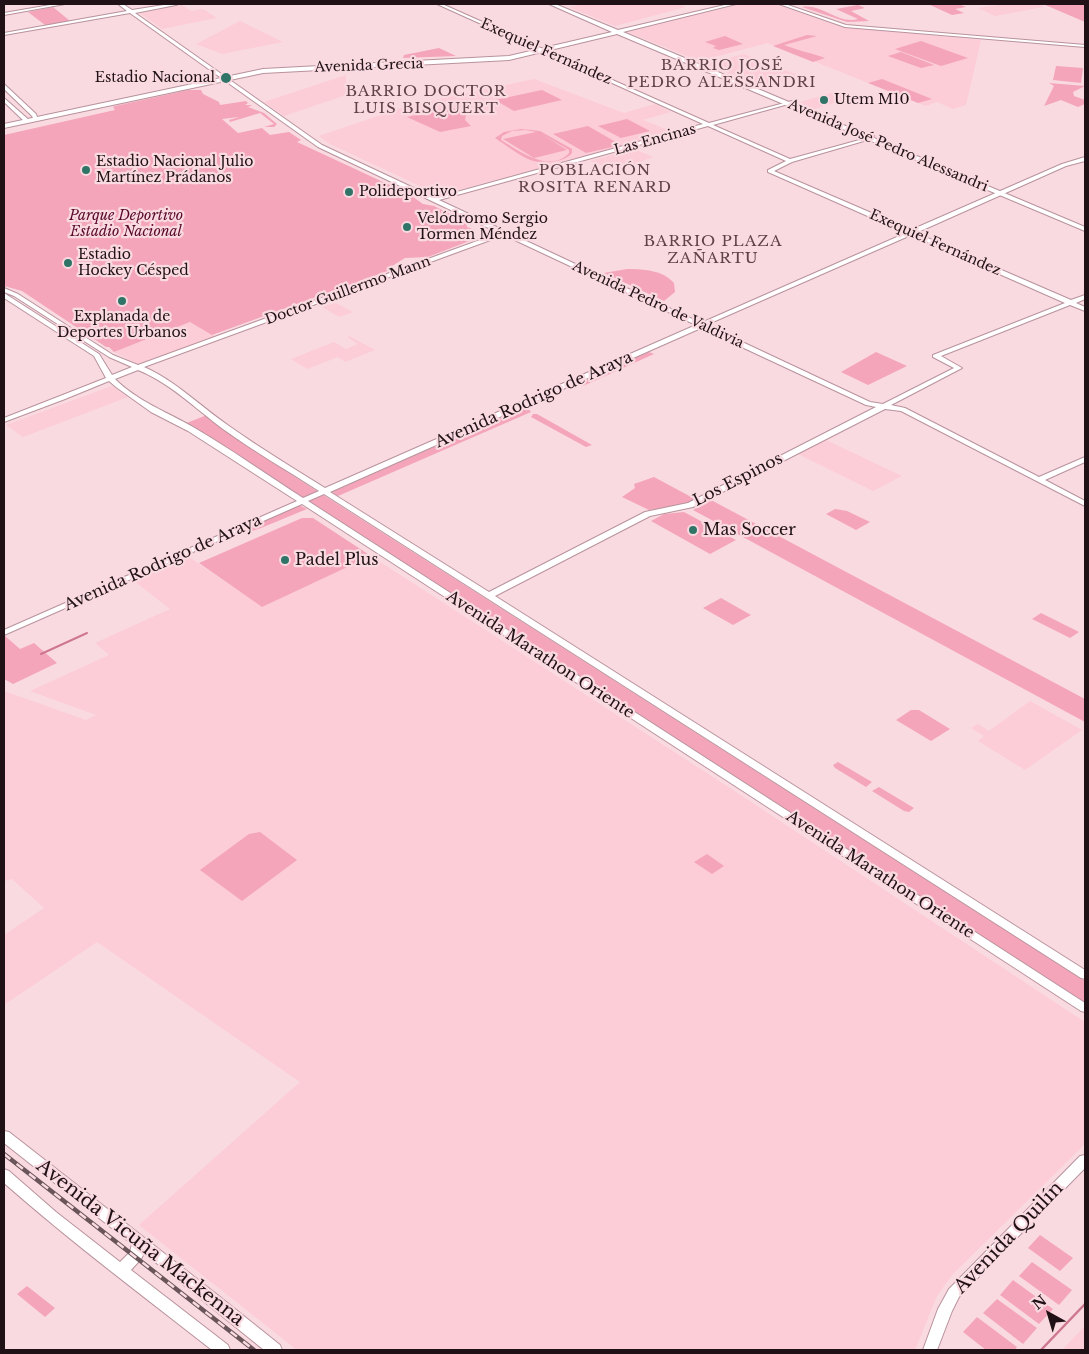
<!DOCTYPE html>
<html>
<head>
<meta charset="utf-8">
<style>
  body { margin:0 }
  #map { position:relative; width:1089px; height:1354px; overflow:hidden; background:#fadae1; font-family:"Libre Baskerville",serif }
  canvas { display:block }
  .frame { position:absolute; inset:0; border:5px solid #1f1115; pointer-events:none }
  .north { position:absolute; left:1024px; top:1289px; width:50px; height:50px; -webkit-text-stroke:4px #fadae1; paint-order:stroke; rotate:321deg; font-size:14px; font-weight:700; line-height:20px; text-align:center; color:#1f1115 }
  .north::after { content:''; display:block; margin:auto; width:18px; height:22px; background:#1f1115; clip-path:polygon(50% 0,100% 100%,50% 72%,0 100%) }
</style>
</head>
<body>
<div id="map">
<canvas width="1089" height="1354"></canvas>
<div class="frame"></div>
<div class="north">N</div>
</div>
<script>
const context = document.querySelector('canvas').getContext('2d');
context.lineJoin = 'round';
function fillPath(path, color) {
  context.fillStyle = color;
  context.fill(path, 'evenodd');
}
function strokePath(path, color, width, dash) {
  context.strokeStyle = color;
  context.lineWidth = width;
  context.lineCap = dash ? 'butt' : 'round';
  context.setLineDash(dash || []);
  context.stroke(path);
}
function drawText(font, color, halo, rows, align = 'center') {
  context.font = font + ' "Libre Baskerville",serif';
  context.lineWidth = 4.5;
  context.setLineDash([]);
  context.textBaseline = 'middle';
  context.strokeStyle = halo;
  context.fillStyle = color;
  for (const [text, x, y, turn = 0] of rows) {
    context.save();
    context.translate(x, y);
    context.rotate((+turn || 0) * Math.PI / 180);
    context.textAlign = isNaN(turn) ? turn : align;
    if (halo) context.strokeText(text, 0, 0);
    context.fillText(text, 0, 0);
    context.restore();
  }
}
const built = new Path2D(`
  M581,4H678L686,7L615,26L569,7Z
  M742,4H775L841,27L981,40L966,105L953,109L937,102L926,106L768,43L699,61L628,32Z
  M1003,4H1036L1044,7L995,16L978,8Z
  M182,5L191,11L203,9L217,18L162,29L140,13Z
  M240,21L283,42L222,54L196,44Z
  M744,54L787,71L802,76L762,88L706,64Z
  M346,75V85L358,91L284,116L264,102Z
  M534,79L624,113L655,104L671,112L643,120L673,132L439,195L330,144L319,136L407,106Z
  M837,91L852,97L812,110L797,103Z
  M634,149L653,157L617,171L590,161Z
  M336,303L353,312L339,317L322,307Z
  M191,322L215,336L138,364L114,352Z
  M349,336L375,350L345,362L338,357L307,369L291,359L334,342L346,349L358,344L347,337Z
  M112,386L128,397L23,437L6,425Z
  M826,440L902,476L873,491L798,454Z
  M371,556L733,790L1085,1022V1144L952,1275L937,1296L915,1350H297L139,1225L300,1082L97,942L4,1005V935L44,908L12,879L4,881V691L86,720L96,715L30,691L109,655L95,643L170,609L134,581L189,557L262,607Z
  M1030,701L1082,730L1025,770L978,741L984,736L971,728L978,724L989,731Z
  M1085,1326V1350H1062Z`);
const green = new Path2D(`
  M928,4H958L966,7L955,9L964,13L952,15Z
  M1043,4L1085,5V22Z
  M858,5L865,8L851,11L869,21L847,22L802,7C821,3 839,25 858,19L836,9Z
  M53,7L70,21L45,25L28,12Z
  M807,35L817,36L784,45C799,51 812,53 825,58L813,62L773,46Z
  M725,36L743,44L719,50L713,48L716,46L705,42Z
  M921,41L968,58L941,66L895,49Z
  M439,48L456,56L403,58L404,55Z
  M901,52L934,65L921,68L888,56Z
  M1056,66L1083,68L1081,83L1053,80Z
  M882,79L932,99L918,103L868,83Z
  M1049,83L1085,86L1073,92L1074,96L1085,100V104L1078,107L1061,100L1044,106L1054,86Z
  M188,90H201L203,94L219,102L220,105L246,101L248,103L245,105H252L248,107L264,113L277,124L274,127H264L274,124L260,113L230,122L229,120L239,117L222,119L238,133L262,128L270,135L289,132L301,140L297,142L409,194L423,204L434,206L466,222L467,227L475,230L471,235L474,237L470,238L472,240L428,257L405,258L389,268L393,269L212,335L190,322L114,352L109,347H106L22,291L4,286V135L115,110L113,107L115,106Z
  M542,90L562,100L514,111L495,100Z
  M451,107L466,115L465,120L471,126L440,132L407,117Z
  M627,119L650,131L621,138L598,126Z
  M588,126L621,145L586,153L553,134Z
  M521,129L540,131L572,149V153C564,163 540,165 528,159C517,154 506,145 495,138L504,132ZM525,130L536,132L503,139L534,158L567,150L543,135L569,150V153C550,174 519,151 501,140L502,136L512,131Z
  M627,269C643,269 663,270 674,283L675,292L664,301L604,273Z
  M649,352L654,354L583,386L577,383Z
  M876,352L907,366L868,385L841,372Z
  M526,406L531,412L338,496L332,492Z
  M533,414H537L592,445L586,447L531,417Z
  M207,415L292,475L1085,981V1005L184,424Z
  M654,477L695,499L682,506L649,510L622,497L635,488L634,484Z
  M711,500L1085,699V722L693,510Z
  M299,505L307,509L261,528L226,540L224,538Z
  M835,509L847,511L870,522L856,530L826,514Z
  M684,512L736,540L710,554L651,521L664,514Z
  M302,518H313L371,556L262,607L199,563Z
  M721,598L751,615L733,625L703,608Z
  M1041,613L1079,632L1070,638L1032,619Z
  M5,636L20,649L34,643L57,663L13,684L4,679Z
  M911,710H919L950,729L931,741L896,720Z
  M838,762L872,782L866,787L835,768L833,765Z
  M879,787L914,808L909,812L904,811L872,791Z
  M260,832L297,860L242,901L200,870L249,834Z
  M707,854L724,866L712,874L694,862Z
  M1040,1235L1073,1258L1060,1271L1028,1248Z
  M1032,1262L1072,1290L1059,1305L1019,1276Z
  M1013,1280L1053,1309L1039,1324L1000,1295Z
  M27,1286L55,1308L45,1317L17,1294Z
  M997,1299L1037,1328L1023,1344L983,1313Z
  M977,1317L1017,1347L1015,1350H986L963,1332Z`);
const streamFar1 = new Path2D(`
  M41,654L87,633`);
const stream = new Path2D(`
  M1041,1350L1085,1304`);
const secondary = new Path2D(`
  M56,4H65L4,15V13Z
  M118,4H123L132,10L170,4H178L176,5L135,13L322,145L435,198L703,124L437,4H442L709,123L792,101V103L713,125L790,159L874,136V138L792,162L774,171L911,230L1062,164L1085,157V161L1066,166L916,233L1071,300L1085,295V299L1076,303L1085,307V311L1070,305L941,356L962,368L891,405L905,408L1039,477L1085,457V462L1045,480L1085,501V506L901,411L885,409L693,507L650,516L495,596L1085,970V979L1081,978L324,494L308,501L1085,1003V1012L1081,1011L302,504L4,635V630L297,501L188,431L151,412L116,387L109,381L65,399L4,422V418L106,378L94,356L4,298V293L99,354L112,375L132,367L109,357L14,296L4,292V288L18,294L113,355L138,365L499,233L318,147L130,13L4,35V33L127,11ZM708,126L786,161L768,170V172L906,233L701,323L439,200ZM504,235L696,325L325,488C293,468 260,448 229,426C201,407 176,381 144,367ZM911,235L1065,303L933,355V357L954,368L883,404L870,402L706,325ZM701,328L866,405L876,407L688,503L645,512L489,592L330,492ZM138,370C170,383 195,408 223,429C253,451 287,470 319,491L303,498C267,475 231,449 193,427C167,412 137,401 115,379Z
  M779,4H785L846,25L1085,45V47L845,27Z
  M4,84L36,114L38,120H34L32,116L4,89Z
  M4,98L29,120V122H25L4,102Z`);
const primary = new Path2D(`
  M549,4H555L618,30L729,4H736L623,32L1085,227V231L617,34L509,60L263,73L4,128V124L263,69L509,56L612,32Z
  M4,1131L9,1132L220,1297L280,1345L282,1350H264L144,1253L141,1259L131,1270L228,1345L230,1350H212C142,1295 71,1242 4,1183V1169L9,1171L56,1212L120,1262L130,1252L132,1244L4,1143Z
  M1085,1155V1168L959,1297L952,1311L937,1350H923L938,1309L949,1289L1080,1156Z`);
const rail = new Path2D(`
  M4,1154L254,1350`);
const markers = [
  [226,78,6,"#307468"],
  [824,100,5,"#307468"],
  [86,170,5,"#307468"],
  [349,192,5,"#307468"],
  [407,227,5,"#307468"],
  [68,263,5,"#307468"],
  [122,301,5,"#307468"],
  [693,530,5,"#307468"],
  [285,560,5,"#307468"]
];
const farStreetnames = [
  ["Exequiel Fernández",546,52,24],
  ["Avenida Grecia",369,66,-2],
  ["Las Encinas",655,140,-15],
  ["Avenida José Pedro Alessandri",888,146,23],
  ["Exequiel Fernández",935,243,24],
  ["Doctor Guillermo Mann",348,291,-20],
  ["Avenida Pedro de Valdivia",658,305,25]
];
const farPoinames = [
  ["Estadio Nacional",215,78,"right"],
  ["Utem M10",834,100],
  ["Estadio Nacional Julio",96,162],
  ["Martínez Prádanos",96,178],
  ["Polideportivo",359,192],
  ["Velódromo Sergio",417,219],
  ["Tormen Méndez",417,235],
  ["Estadio",78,255],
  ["Hockey Césped",78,271],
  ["Explanada de",122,317,"center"],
  ["Deportes Urbanos",122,333,"center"]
];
const farParknames = [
  ["Parque Deportivo",126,216],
  ["Estadio Nacional",126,232]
];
const farNeighbourhoodnames = [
  ["BARRIO JOSÉ",722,66],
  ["PEDRO ALESSANDRI",722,83],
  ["BARRIO DOCTOR",426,92],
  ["LUIS BISQUERT",426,109],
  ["POBLACIÓN",595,171],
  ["ROSITA RENARD",595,188],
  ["BARRIO PLAZA",713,242],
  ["ZAÑARTU",713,259]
];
const streetNames = [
  ["Avenida Rodrigo de Araya",534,400,-24],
  ["Los Espinos",738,480,-27],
  ["Avenida Rodrigo de Araya",163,563,-24],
  ["Avenida Marathon Oriente",540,655,33],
  ["Avenida Marathon Oriente",880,875,33]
];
const poiNames = [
  ["Mas Soccer",703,530],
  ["Padel Plus",295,560]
];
const nearStreetnames = [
  ["Avenida Quilín",1009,1238,-46],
  ["Avenida Vicuña Mackenna",140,1243,38]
];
fillPath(built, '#fcccd7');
fillPath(green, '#f4a5ba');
strokePath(streamFar1, '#ce7790', 2);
strokePath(stream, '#ce7790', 2.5);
strokePath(secondary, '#b8929c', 2);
strokePath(primary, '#b8929c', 2);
fillPath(secondary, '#fff');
fillPath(primary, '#fff');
strokePath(rail, '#69555a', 4.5);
strokePath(rail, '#fadae1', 2.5, [8]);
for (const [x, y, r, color] of markers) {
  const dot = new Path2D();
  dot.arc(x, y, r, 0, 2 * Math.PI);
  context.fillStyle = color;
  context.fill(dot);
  strokePath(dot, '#fadae1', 2);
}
drawText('14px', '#1f1115', '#fadae1', farStreetnames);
drawText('14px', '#1f1115', '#fadae1', farPoinames, 'left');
drawText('italic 14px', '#59092b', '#fadae1', farParknames);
context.letterSpacing = '1px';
drawText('15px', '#62424a', '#fadae1', farNeighbourhoodnames);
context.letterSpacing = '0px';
drawText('16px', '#1f1115', '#fadae1', streetNames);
drawText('16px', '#1f1115', '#fadae1', poiNames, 'left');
drawText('19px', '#1f1115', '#fadae1', nearStreetnames);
</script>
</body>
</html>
